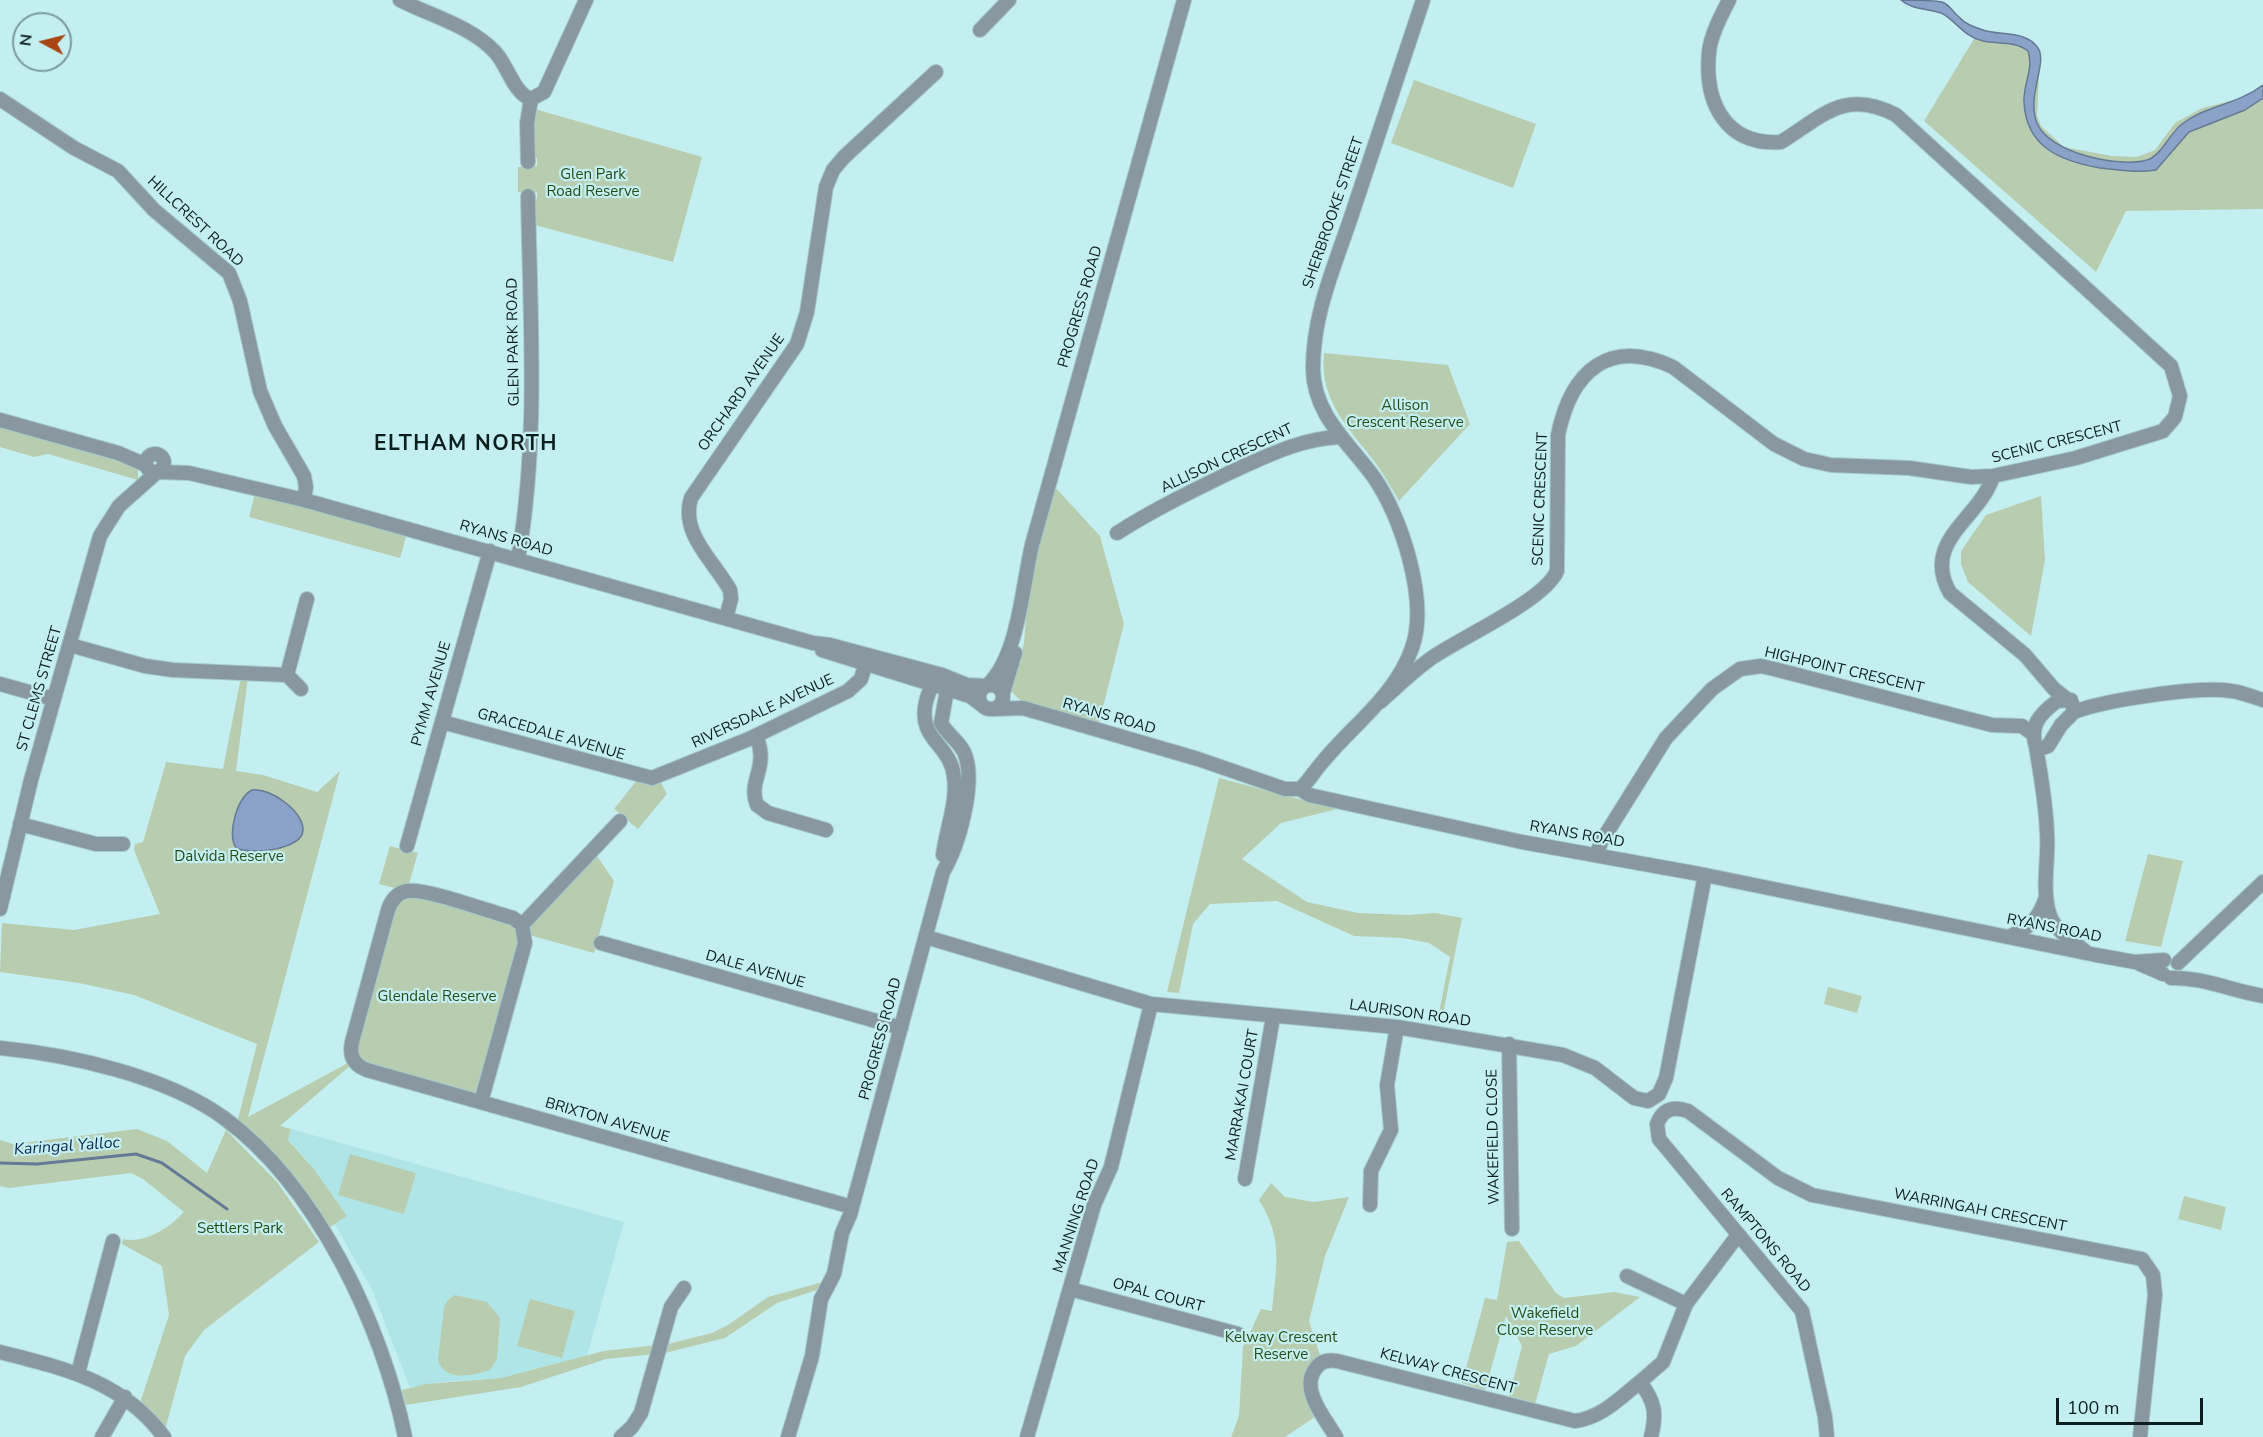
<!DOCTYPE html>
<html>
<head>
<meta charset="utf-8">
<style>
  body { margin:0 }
  #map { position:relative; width:2263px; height:1437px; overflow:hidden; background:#c4eff1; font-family:"Nunito Sans",sans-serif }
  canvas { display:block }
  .north { position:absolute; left:12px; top:12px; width:60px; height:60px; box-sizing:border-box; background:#c4eff1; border:2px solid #7b9b9d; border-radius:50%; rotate:277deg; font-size:16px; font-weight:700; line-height:24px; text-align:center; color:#0d1e1f }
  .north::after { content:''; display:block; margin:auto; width:21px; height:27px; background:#a94512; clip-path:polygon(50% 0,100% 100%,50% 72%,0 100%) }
  .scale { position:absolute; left:2056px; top:1398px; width:147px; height:27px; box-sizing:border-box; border:3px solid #0d1e1f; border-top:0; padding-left:8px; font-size:18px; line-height:21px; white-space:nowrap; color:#0d1e1f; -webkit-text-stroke:4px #c4eff1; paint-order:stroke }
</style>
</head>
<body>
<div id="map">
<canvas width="2263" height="1437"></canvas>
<div class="north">N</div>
<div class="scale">100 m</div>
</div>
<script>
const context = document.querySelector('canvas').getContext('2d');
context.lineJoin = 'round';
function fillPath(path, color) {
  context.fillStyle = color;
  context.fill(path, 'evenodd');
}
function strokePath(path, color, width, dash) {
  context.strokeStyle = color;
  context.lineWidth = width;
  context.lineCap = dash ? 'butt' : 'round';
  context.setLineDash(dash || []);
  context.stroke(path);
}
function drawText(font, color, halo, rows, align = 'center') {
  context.font = font + ' "Nunito Sans",sans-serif';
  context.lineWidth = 4.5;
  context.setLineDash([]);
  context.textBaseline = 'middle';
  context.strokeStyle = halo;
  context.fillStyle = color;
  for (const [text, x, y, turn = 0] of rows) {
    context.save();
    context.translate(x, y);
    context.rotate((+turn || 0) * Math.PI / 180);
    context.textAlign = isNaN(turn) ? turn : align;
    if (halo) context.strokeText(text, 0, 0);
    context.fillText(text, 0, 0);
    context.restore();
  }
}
const built = new Path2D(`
  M291,1129L624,1222L587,1356L501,1378L443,1382L410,1388L373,1292L335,1224L347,1216L306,1159L288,1140Z`);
const green = new Path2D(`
  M1977,34L2013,38L2040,57L2037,115L2041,126L2064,147L2112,156L2137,157L2155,150L2175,123L2202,108L2230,101L2249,99L2263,89V209L2126,211L2096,272L1924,121Z
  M1414,80L1536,124L1513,188L1391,143Z
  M535,109L702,157L673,262L531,224L533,200L537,199V192H518V167L537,166V158L531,156Z
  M1324,353L1448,365L1470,424L1399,501C1391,487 1383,473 1374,461C1348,427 1319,400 1324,353Z
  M0,425L128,461L138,469V480L48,454L34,457L0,447Z
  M1053,485L1100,536L1124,624L1099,723L1022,702L1011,691L1024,643L1028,590Z
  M255,494L407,534L400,558L249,517Z
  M2041,496L2045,560L2031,636L1968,582L1961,564V551L1986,515Z
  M241,677H248L236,771L263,775L317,792L340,771L248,1117L350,1062L352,1064L280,1126L291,1129L288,1140L313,1168L347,1216L329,1228L279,1161L238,1119L257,1044L134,995L79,983L0,972L2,923L74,930L160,914L134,850L135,844L143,842L166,762L223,769Z
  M1219,778L1337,809L1281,823L1242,859L1307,902L1358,913L1408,915L1435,913L1462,918L1441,1024L1437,1023L1450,957L1429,943L1403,938L1354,936L1277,901L1210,904L1193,924L1179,993L1167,992Z
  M637,780L660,781L667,794L638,829L614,809Z
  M390,846L418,853L408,887L399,889L379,884Z
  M595,853L614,881L594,953L529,935V927Z
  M2148,854L2183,861L2161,947L2125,941Z
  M413,895L510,921L522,936L476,1094L367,1067L355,1053L398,899Z
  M1828,987L1862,996L1857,1013L1824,1004Z
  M137,1129L167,1141L207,1173L226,1130L277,1182L319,1242L204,1330L185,1356L165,1430L140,1403L169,1315L162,1266L122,1244L123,1239C145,1244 169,1228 184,1212L143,1179L131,1173L9,1188L0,1186V1140L13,1144Z
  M350,1154L416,1173L404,1214L338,1195Z
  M1271,1183L1285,1197L1314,1202L1349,1197L1325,1256L1309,1321L1320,1355C1298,1375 1301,1394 1315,1417L1285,1437H1231L1239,1416L1243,1347L1261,1309L1272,1311C1276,1267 1284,1240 1259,1200Z
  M2184,1196L2226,1207L2221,1230L2178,1219Z
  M1519,1241L1556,1293L1564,1298L1614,1292L1640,1297L1576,1346L1549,1354L1535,1404L1509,1396L1522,1346L1506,1316L1485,1390L1462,1383L1485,1298L1497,1300L1507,1242Z
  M827,1281L823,1288L777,1303L725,1338L661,1354L664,1345L712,1333L728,1325L768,1297Z
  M455,1295L487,1302L500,1318L497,1359L490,1370C472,1375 445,1383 438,1360L444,1307L448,1300Z
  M530,1299L575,1311L562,1358L517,1346Z
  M657,1345L655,1354L606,1359L521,1387L406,1405L402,1390L426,1384L501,1378L604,1351Z`);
const water = new Path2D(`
  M1901,0C1914,0 1930,0 1942,2C1950,5 1953,12 1959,17C1965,24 1974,27 1983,30C2000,36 2026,30 2038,48C2048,63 2026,96 2037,123C2049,153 2119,168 2147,160C2161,156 2170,133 2182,124C2206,105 2235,106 2263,85V98L2245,110L2189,132L2156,170C2137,173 2118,170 2100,168C2060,161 2026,147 2024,102C2023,85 2034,68 2028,51C2015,41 1998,44 1983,41C1962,36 1955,19 1941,13C1927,8 1912,10 1901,0Z
  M252,790C269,787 304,811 303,830C303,850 250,855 236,848C227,833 237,798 252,790Z`);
const stream = new Path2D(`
  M0,1163L37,1164L136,1154L162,1163L227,1209`);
const minor = new Path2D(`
  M400,0C431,16 471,26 495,52C507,64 514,94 531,99
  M980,30L1009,0
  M0,99L74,148L118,171L154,210L229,273L240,301L260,391L275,426L304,476L306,487L304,500
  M531,99L544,92L586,0
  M528,162L527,123L531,99
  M0,420L118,453L146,465
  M146 463a9 9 0 1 1 18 0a9 9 0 1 1-18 0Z
  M159,472L189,473L304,500L813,643L830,645L942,675L967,685L986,686
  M1993,476C1981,518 1920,541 1950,593L2025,655L2054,689L2067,699
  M1117,533C1153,510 1192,491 1231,472C1267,456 1299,439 1339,437
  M518,559C539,439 530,317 528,196
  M726,618L731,599L730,590C714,561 680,534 691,498L797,344L807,312L826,187L833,170L844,157L936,72
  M70,645L145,666L173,670L287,675L301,689
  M822,650L970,696L983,706
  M287,675L307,599
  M942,675C933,684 929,689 926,702C917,740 951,744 954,777C958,801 946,830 943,855
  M0,684L54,699
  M979 697a12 12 0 1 1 24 0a12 12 0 1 1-24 0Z
  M988,685C1019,654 1022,587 1032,545L1184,0
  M1003,693L1015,653
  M2071,700L2057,701C2040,714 2029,725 2036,747L2040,749L2048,746L2061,725L2074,712L2072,703
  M1380,702C1397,687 1414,670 1433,657C1462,637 1545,600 1557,571L1558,435C1571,372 1608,337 1673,367L1774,444L1804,459L1831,465L1909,468L1971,477L1993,476L2076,458L2163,431L2175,417L2180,396L2171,366L1896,115C1844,88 1822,117 1781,142C1726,146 1704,103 1709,52C1711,34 1721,16 1729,0
  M994,709L1023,708L1198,759L1285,789H1300L1309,795L1522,842L1705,875L2096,955L2135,962L2164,960
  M2074,712C2105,700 2199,686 2231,691C2242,692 2253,697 2263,700
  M442,722L652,778L749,739L848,691L861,679L868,655
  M756,736C770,768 747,780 757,805L768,813L826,830
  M2036,747C2041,776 2046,804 2047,833C2049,860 2041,890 2050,916C2056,931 2072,941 2085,951
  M1300,789C1309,781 1313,773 1320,765C1351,726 1395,697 1412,648C1429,601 1401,515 1373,476C1348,442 1313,414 1313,368C1313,312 1336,263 1353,211C1376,140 1400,70 1423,0
  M20,824L96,844H123
  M407,846L490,551
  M1597,854L1601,842L1666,738L1712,689L1740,669L1761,666L1774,669L1992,725L2022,726L2033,734
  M0,909L31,780L100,536L119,506L156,473
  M522,925L513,918C490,912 427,888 407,891C396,893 391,901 388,910L352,1042C349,1056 354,1065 367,1070L852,1207
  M522,925L620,821
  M926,937L1151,1004L1397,1027L1563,1055L1595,1068L1634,1098L1648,1101L1659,1094L1666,1078L1705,875
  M2009,937C2029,928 2039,919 2046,897
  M601,943L901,1028
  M2178,963L2263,882
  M2140,964L2163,974
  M2171,978C2203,977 2232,991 2263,996
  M1509,1044L1512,1229
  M0,1048C71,1055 166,1076 224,1118C317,1186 383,1327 405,1437
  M481,1102L525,943L522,925
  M1245,1179L1273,1017
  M1370,1205L1371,1171L1391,1130L1387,1085L1397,1027
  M1627,1276L1686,1304
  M1070,1289L1238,1334
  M0,1352C63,1368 123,1381 164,1437
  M78,1373L113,1241
  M102,1437L125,1397
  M621,1437L632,1427L641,1413L671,1307L684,1288
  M788,1437L812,1356L821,1299L834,1274L842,1233L850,1215L943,872C959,845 977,781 964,752C958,740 947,734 941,723L947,690L942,675
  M1027,1437L1094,1205L1111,1167L1151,1004
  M1336,1437C1325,1418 1299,1389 1316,1368C1322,1360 1329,1360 1337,1361L1575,1421C1601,1418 1620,1398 1640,1382
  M1651,1437C1657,1413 1655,1402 1640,1382L1663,1362L1686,1304L1738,1235
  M1827,1437L1825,1417L1802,1311L1659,1139L1657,1124C1663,1109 1673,1106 1688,1111L1778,1178L1812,1195L2142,1259L2153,1275L2155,1295L2140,1437`);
const parkNames = [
  ["Glen Park",593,175],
  ["Road Reserve",593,192],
  ["Allison",1405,406],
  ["Crescent Reserve",1405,423],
  ["Dalvida Reserve",229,857],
  ["Glendale Reserve",437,997],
  ["Settlers Park",240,1229],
  ["Wakefield",1545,1314],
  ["Close Reserve",1545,1331],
  ["Kelway Crescent",1281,1338],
  ["Reserve",1281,1355]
];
const streetNames = [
  ["SHERBROOKE STREET",1334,213,-71],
  ["HILLCREST ROAD",195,222,43],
  ["PROGRESS ROAD",1081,307,-74],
  ["GLEN PARK ROAD",514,342,-91],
  ["ORCHARD AVENUE",742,393,-55],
  ["SCENIC CRESCENT",2057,443,-14],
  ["ALLISON CRESCENT",1227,459,-25],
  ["SCENIC CRESCENT",1541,499,-88],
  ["RYANS ROAD",506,539,16],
  ["HIGHPOINT CRESCENT",1844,671,13],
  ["ST CLEMS STREET",40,689,-74],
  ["PYMM AVENUE",432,694,-74],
  ["RIVERSDALE AVENUE",763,712,-25],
  ["RYANS ROAD",1109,717,16],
  ["GRACEDALE AVENUE",551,735,16],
  ["RYANS ROAD",1577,835,10],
  ["RYANS ROAD",2054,929,11],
  ["DALE AVENUE",755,970,16],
  ["LAURISON ROAD",1410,1014,8],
  ["PROGRESS ROAD",881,1039,-75],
  ["MARRAKAI COURT",1243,1095,-80],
  ["BRIXTON AVENUE",607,1121,16],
  ["WAKEFIELD CLOSE",1494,1137,-91],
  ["WARRINGAH CRESCENT",1980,1211,11],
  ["MANNING ROAD",1077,1216,-72],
  ["RAMPTONS ROAD",1765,1241,50],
  ["OPAL COURT",1158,1296,15],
  ["KELWAY CRESCENT",1448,1372,15]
];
const waterNames = [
  ["Karingal Yalloc",67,1147,-4]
];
const districtNames = [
  ["ELTHAM NORTH",466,445]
];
fillPath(built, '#b0e5e7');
fillPath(green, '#b8cdb0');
fillPath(water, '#8aa1c8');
strokePath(water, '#647a95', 1.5);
strokePath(stream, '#647a95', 3);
strokePath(minor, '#a3c9cb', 16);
strokePath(minor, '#8998a0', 14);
drawText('15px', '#284c15', '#c4eff1', parkNames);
drawText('15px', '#0d1e1f', '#c4eff1', streetNames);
drawText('italic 16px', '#0d2757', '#c4eff1', waterNames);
context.letterSpacing = '1.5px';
drawText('bold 21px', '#0d1e1f', '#c4eff1', districtNames);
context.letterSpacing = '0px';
</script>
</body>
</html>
